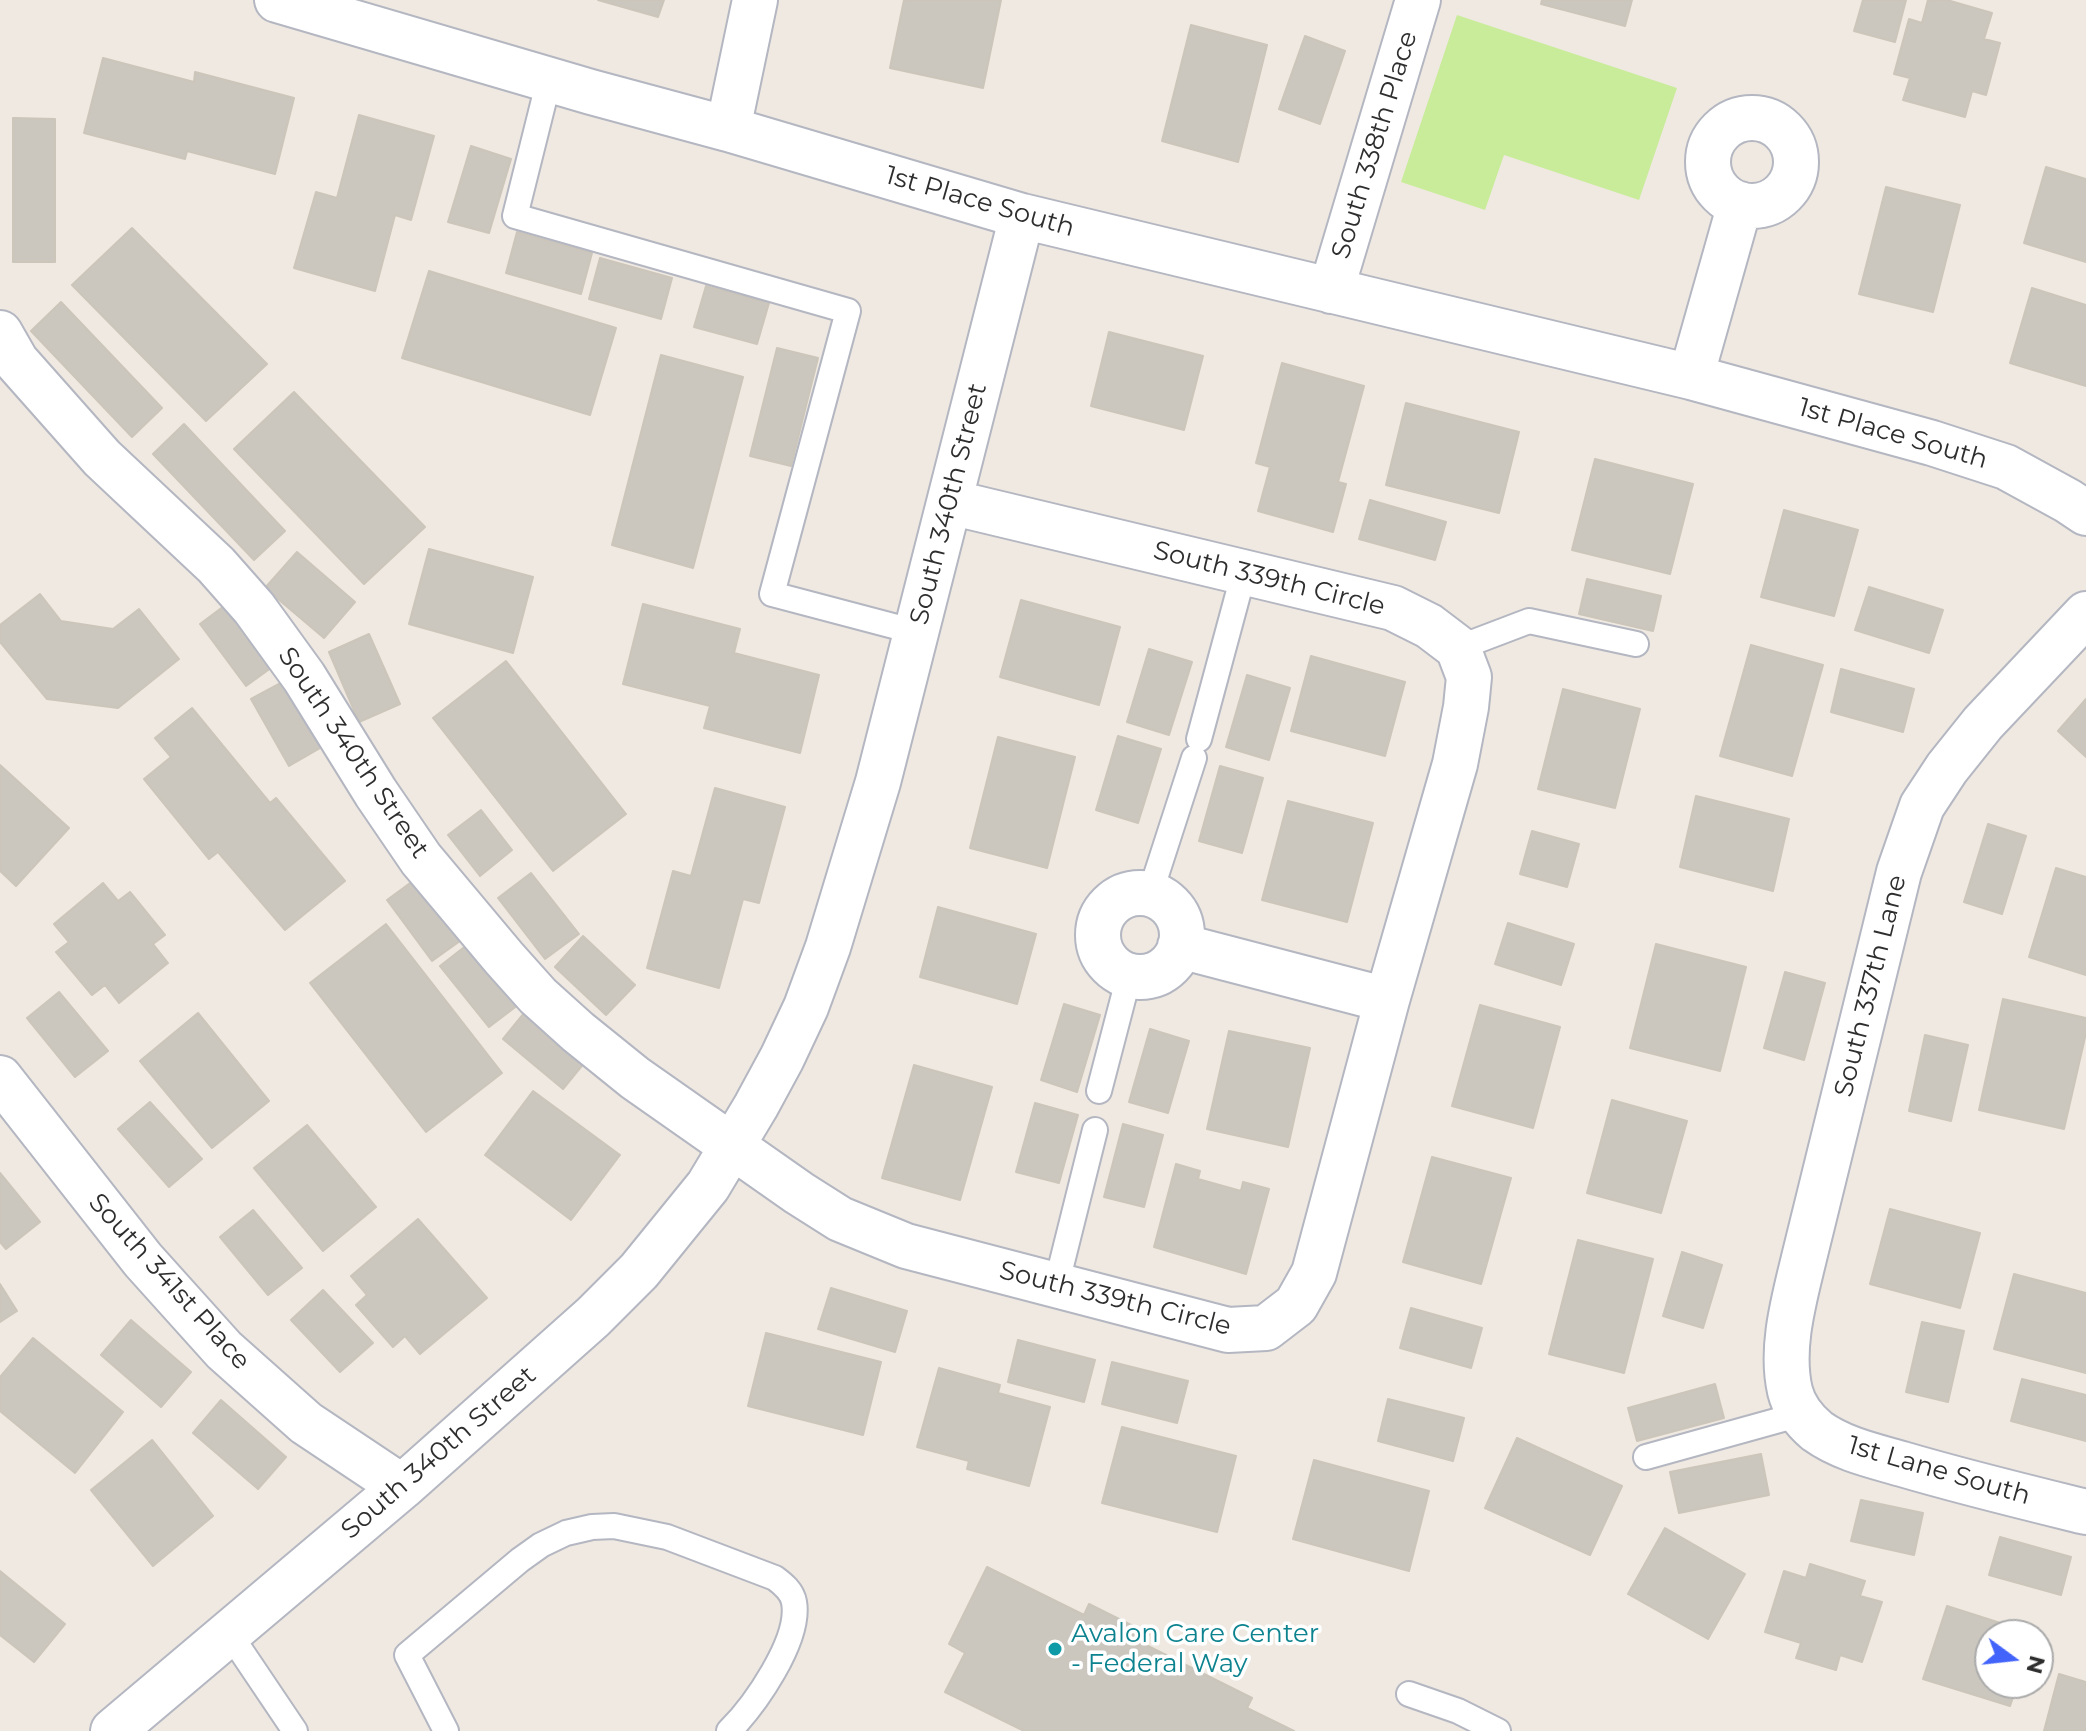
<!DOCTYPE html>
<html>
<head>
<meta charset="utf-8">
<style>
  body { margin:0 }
  #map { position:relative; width:2086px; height:1731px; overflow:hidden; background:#efe9e1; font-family:Montserrat,sans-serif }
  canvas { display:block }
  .north { position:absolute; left:1974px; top:1619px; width:80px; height:80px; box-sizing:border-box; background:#fff; border:2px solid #ababab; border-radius:50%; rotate:105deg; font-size:22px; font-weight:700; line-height:32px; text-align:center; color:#2e2e2e }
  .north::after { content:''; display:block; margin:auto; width:28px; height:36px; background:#4264fb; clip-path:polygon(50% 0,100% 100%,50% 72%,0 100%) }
</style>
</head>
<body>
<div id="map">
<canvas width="2086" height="1731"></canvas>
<div class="north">N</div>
</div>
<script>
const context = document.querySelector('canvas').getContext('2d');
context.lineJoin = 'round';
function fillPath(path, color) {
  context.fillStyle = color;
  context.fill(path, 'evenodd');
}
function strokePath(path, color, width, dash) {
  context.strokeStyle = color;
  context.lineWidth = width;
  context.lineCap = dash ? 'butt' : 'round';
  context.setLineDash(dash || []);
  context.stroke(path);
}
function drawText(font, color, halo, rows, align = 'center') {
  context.font = font + ' Montserrat,sans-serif';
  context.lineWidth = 7;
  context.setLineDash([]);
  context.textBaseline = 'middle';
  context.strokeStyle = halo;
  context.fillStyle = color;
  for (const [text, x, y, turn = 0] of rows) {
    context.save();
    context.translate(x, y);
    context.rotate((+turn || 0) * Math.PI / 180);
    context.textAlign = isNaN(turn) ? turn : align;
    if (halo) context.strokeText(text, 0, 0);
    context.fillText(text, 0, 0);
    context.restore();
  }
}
const pitch = new Path2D(`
  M1457,15L1677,88L1639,200L1504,155L1485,210L1401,182Z`);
const building = new Path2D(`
  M598,0H664L658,17Z
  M904,0H1001L983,88L890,68Z
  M1542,0H1632L1625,26L1541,4Z
  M1863,0H1906L1895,42L1854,31Z
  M1928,0H1947L1992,13L1984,39L2000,43L1986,95L1972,91L1965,117L1903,100L1910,78L1894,74L1909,19L1922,23Z
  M1191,25L1267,45L1238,162L1162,141Z
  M1305,36L1345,51L1320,124L1279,109Z
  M103,58L194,82L195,72L294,98L275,174L187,151L185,159L84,133Z
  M359,115L434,136L411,220L395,215L375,291L294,268L316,192L337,198Z
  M13,118L55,119V262H13Z
  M471,146L511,159L489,233L448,222Z
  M2046,167L2086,179V262L2024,243Z
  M1886,187L1960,205L1933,312L1859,294Z
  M132,228L267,364L206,421L72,285Z
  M517,232L592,253L581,294L506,273Z
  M600,258L672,278L661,319L589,299Z
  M429,271L616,328L590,415L402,358Z
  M706,286L769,303L757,344L694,327Z
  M2032,288L2086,305V386L2010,363Z
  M61,302L162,408L132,437L31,331Z
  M1109,332L1203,356L1184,430L1091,406Z
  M777,348L818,358L791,466L750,456Z
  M661,355L743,377L693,568L612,545Z
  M1282,363L1364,386L1338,482L1346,484L1333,532L1258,511L1270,467L1256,463Z
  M294,392L425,527L364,584L234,449Z
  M1406,403L1519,432L1499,513L1386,485Z
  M184,424L285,531L254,560L153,454Z
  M1595,459L1693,484L1670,574L1572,550Z
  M1370,500L1446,522L1435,560L1359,539Z
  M1784,510L1858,530L1834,616L1761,597Z
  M429,549L533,577L513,653L409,624Z
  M297,552L355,602L324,638L265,588Z
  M1587,579L1661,596L1653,631L1579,614Z
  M1869,587L1943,610L1929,653L1855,630Z
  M40,594L61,621L113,629L139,609L179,659L118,708L47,699L0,642V625Z
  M236,597L282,660L246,686L200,624Z
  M1021,600L1120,627L1099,705L1000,677Z
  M643,604L740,629L734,653L819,675L800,753L704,728L710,706L623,684Z
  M369,634L400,704L359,722L329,652Z
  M1751,645L1823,665L1792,776L1720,756Z
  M1149,649L1192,662L1169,735L1127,722Z
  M1311,656L1405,682L1385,756L1291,731Z
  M506,661L626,814L553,871L433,718Z
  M1841,669L1914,689L1903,732L1831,712Z
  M1247,675L1290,688L1269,760L1226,747Z
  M292,677L329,743L289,766L251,699Z
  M1563,689L1640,709L1615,808L1538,789Z
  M2086,699V757L2058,731Z
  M192,708L270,803L276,798L345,881L285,930L218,852L209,859L144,779L171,757L155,738Z
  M1118,736L1161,749L1138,823L1096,810Z
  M998,737L1075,757L1047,868L970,848Z
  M0,765L69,828L16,886L0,871Z
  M1220,766L1263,778L1242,853L1199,841Z
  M715,788L785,807L759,903L743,899L719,988L647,968L673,871L691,876Z
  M1696,796L1789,819L1773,891L1680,867Z
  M1288,801L1373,823L1347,922L1262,900Z
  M481,810L512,850L480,876L448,835Z
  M1988,824L2026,836L2002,914L1964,902Z
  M1532,831L1579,844L1567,887L1520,874Z
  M2056,868L2086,877V975L2029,957Z
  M531,873L579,934L545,959L498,898Z
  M421,875L467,936L432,961L387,900Z
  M103,883L118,901L130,892L165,935L153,944L168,963L119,1003L105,985L92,995L56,952L69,942L54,924Z
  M938,907L1036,934L1017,1004L920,977Z
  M1508,923L1574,944L1561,985L1495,964Z
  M386,924L502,1073L426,1132L310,983Z
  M583,936L635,985L606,1015L555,967Z
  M472,941L522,1002L489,1027L440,966Z
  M1656,944L1746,967L1720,1071L1630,1048Z
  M1785,972L1825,983L1804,1060L1764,1048Z
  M59,992L108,1051L75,1077L27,1018Z
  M2003,999L2086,1018V1033L2064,1129L1979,1110Z
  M1064,1004L1100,1015L1077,1092L1041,1080Z
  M1480,1005L1560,1027L1533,1128L1452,1106Z
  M529,1007L589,1057L563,1089L503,1039Z
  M198,1013L269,1101L212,1148L140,1061Z
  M1150,1029L1189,1041L1168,1113L1129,1102Z
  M1229,1031L1310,1048L1288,1147L1207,1129Z
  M1925,1035L1968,1045L1951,1121L1909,1111Z
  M914,1065L992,1087L960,1200L882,1178Z
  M533,1091L620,1155L571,1220L485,1155Z
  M1612,1100L1687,1121L1661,1213L1587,1193Z
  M150,1102L202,1159L169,1187L118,1129Z
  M1035,1103L1078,1115L1059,1183L1016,1172Z
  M1123,1124L1163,1135L1144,1207L1104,1197Z
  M307,1125L376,1207L323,1251L254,1168Z
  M1432,1157L1511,1178L1481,1284L1403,1262Z
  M1176,1164L1200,1171L1198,1179L1241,1191L1243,1182L1269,1189L1246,1274L1154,1247Z
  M0,1173L40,1222L6,1249L0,1242Z
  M1890,1209L1980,1233L1960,1308L1870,1284Z
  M253,1210L302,1268L268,1295L220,1237Z
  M418,1219L487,1298L420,1354L405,1336L393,1347L356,1305L367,1295L351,1276Z
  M1578,1240L1653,1259L1624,1373L1549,1354Z
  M1682,1252L1722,1265L1703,1328L1663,1316Z
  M2014,1274L2086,1293V1373L1994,1349Z
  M0,1284L17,1311L0,1322Z
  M831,1288L907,1311L895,1352L818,1329Z
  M323,1290L373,1343L340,1372L291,1320Z
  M1411,1308L1482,1328L1471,1368L1400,1348Z
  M131,1320L191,1372L161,1407L101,1355Z
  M1922,1322L1964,1331L1948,1402L1906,1392Z
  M766,1333L881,1362L863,1435L748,1406Z
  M33,1338L123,1412L75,1473L0,1411V1377Z
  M1018,1340L1095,1360L1084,1402L1008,1382Z
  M1112,1362L1188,1381L1177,1423L1102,1404Z
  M939,1368L1000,1385L998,1393L1050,1407L1029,1486L967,1469L969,1461L917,1447Z
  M2022,1379L2086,1395V1441L2011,1421Z
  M1715,1384L1724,1418L1637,1441L1628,1408Z
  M1388,1399L1464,1418L1453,1461L1378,1441Z
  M221,1400L286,1457L258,1489L193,1433Z
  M1122,1427L1236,1456L1217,1532L1102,1503Z
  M1517,1438L1622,1486L1590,1555L1485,1508Z
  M152,1440L213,1516L153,1566L91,1490Z
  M1761,1454L1769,1495L1679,1513L1670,1472Z
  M1314,1460L1429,1491L1409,1571L1293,1539Z
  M1861,1500L1923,1513L1914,1555L1851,1541Z
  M1665,1528L1745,1574L1708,1639L1628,1594Z
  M2000,1537L2071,1557L2061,1595L1989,1575Z
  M1810,1564L1865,1581L1860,1596L1882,1602L1862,1662L1840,1655L1836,1670L1796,1658L1801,1643L1765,1632L1784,1571L1806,1578Z
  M987,1567L1084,1615L1089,1604L1149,1634L1144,1644L1252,1698L1247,1708L1294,1731H1024L945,1692L965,1653L949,1644Z
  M0,1571L65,1624L34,1662L0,1635Z
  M1947,1606L2035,1634L1990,1635V1683H2018L2010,1706L1923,1679Z
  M2059,1674L2086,1682V1731H2044Z`);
const service = new Path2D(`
  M549,80L515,216L848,311L772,594L916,632
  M1458,648L1529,621L1636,644
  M1199,739L1244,572
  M1150,894L1194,758
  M1099,1091L1129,976
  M1056,1286L1095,1130
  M1646,1457L1801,1414
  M229,1633L295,1731
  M1409,1694L1458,1711L1498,1731
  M446,1731L407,1655L520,1560L541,1545L566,1533L592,1527L614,1526L667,1537L775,1578C783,1584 792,1591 794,1602C801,1640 754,1706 729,1731`);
const minor = new Path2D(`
  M277,0L591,92L728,129L1022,216L1691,377L1932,443L2006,467L2068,501L2086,513
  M1708 162a44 44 0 1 1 88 0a44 44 0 1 1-88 0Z
  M728,129L755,0
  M1331,291L1418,0
  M0,333L16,361L102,458L216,565L254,608L304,677L376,793L421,859L504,958L538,996L578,1032L635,1078L799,1193L840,1219L906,1246L1228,1330L1266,1328L1296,1305L1314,1273L1387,1000L1455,764L1466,707L1469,677L1458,648L1429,626L1393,608L950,502
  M1691,377L1740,204
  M2086,614L1983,723L1947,768L1922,806L1899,872L1804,1258C1794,1300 1780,1348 1790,1391C1794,1407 1805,1421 1817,1431C1842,1449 1874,1456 1902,1464C1963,1482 2025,1497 2086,1512
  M1098 935a42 42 0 1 1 84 0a42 42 0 1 1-84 0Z
  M1180,946L1387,1000
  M0,1078L143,1260L224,1350L306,1423L402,1487
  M113,1731L402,1487L593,1317L639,1271L708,1186L756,1106L782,1058L806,1007L828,947L878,782L1022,216`);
const markers = [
  [1055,1649,8,"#0f9aa8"]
];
const streetNames = [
  ["South 338th Place",1375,145,-73],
  ["1st Place South",980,202,16],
  ["1st Place South",1893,434,16],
  ["South 340th Street",949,504,-76],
  ["South 339th Circle",1269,579,14],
  ["South 340th Street",353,753,56],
  ["South 337th Lane",1871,986,-76],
  ["South 341st Place",169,1282,48],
  ["South 339th Circle",1115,1299,14],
  ["South 340th Street",439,1453,-41],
  ["1st Lane South",1939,1471,16]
];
const cultureNames = [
  ["Avalon Care Center",1071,1634],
  ["- Federal Way",1071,1664]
];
fillPath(pitch, '#c9ec9a');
fillPath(building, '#cbc7bf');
strokePath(building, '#cbc5ba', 2);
strokePath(service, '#b4b7c1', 28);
strokePath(minor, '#b4b7c1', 48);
strokePath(service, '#fff', 24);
strokePath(minor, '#fff', 44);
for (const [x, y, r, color] of markers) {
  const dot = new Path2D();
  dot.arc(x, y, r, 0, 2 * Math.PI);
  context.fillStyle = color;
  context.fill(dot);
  strokePath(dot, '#fff', 3);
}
drawText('26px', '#2e2e2e', '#fff', streetNames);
drawText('26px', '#0d838f', '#fff', cultureNames, 'left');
</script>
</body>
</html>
